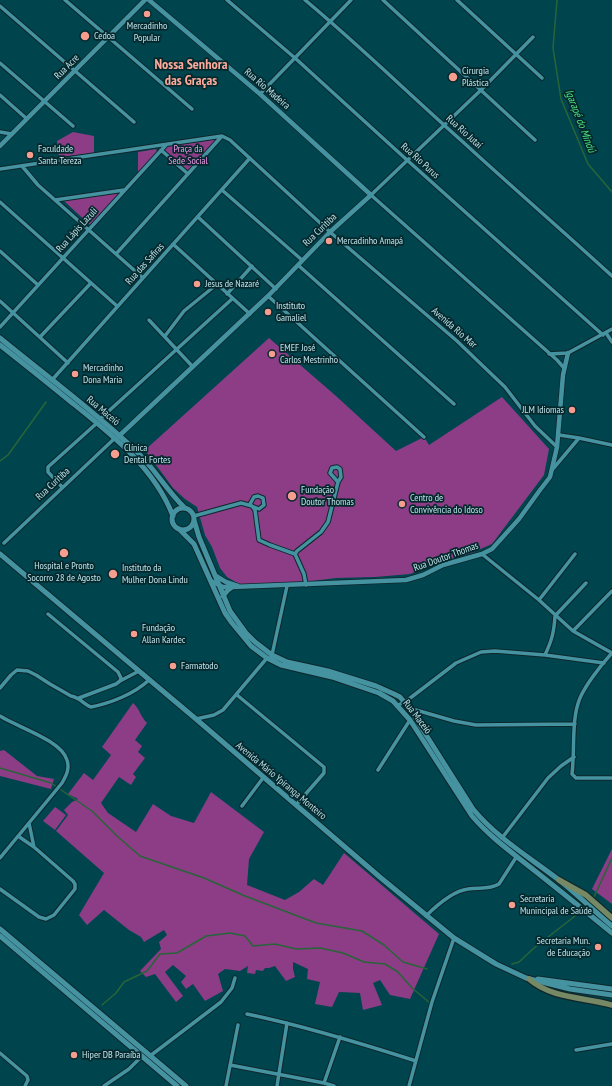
<!DOCTYPE html>
<html>
<head>
<meta charset="utf-8">
<style>
  body { margin:0 }
  canvas { display:block; background:#00444e }
</style>
</head>
<body>
<canvas width="612" height="1086"></canvas>
<script>
const context = document.querySelector('canvas').getContext('2d');
context.lineJoin = 'round';
function fillPath(path, color) {
  context.fillStyle = color;
  context.fill(path, 'evenodd');
}
function strokePath(path, color, width, dash) {
  context.strokeStyle = color;
  context.lineWidth = width;
  context.lineCap = dash ? 'butt' : 'round';
  context.setLineDash(dash || []);
  context.stroke(path);
}
function drawText(font, color, halo, rows, align = 'center') {
  context.font = font + ' "PT Sans Narrow",sans-serif';
  context.lineWidth = 3.5;
  context.setLineDash([]);
  context.textBaseline = 'middle';
  context.strokeStyle = halo;
  context.fillStyle = color;
  for (const [text, x, y, turn = 0] of rows) {
    context.save();
    context.translate(x, y);
    context.rotate((+turn || 0) * Math.PI / 180);
    context.textAlign = isNaN(turn) ? turn : align;
    if (halo) context.strokeText(text, 0, 0);
    context.fillText(text, 0, 0);
    context.restore();
  }
}
const green = new Path2D(`
  M73,132L94,136V153L59,157L57,141Z
  M218,139L189,172L164,150L168,146Z
  M156,149L157,152L138,173V152Z
  M117,192L118,195L91,226L64,201L65,200Z
  M269,338L336,396L396,451L424,437L429,445L502,397L549,449L544,475L492,544L471,553L443,561L410,574L375,577L336,578L280,585L239,584L227,577L220,568L212,547L205,535L197,507L185,499L173,488L145,450Z
  M133,703C140,709 140,716 147,723L135,740L142,746L138,752L145,758L133,774L136,777L131,785L119,777L101,803L108,813L136,832L153,804L171,816L194,823L211,792L264,832L249,859L247,885L285,900L299,892L314,879L323,885L344,853L439,934L410,999L390,995L380,980L373,983L382,1005L363,1010L360,993L339,992L332,1007L315,1004L320,982L307,979L308,969L293,962V969L295,977L286,981L275,966L269,968H265L263,971L256,970L255,974L247,973L248,966L240,971L225,969L218,974L223,991L205,1001L193,984L186,989L181,982L186,976L173,965L165,972L183,996L176,1002L155,974L146,977L140,971L161,949L159,942L167,935L164,930L144,942L141,937L129,930L104,910L87,925L79,915L104,873L56,831L68,815L64,810L72,802L78,799L68,794L84,773L93,780L111,755L102,747Z
  M4,750L37,776L54,779L51,789L0,776V751Z
  M55,807L66,815L55,830L43,821Z
  M612,849V904L592,889Z`);
const stream = new Path2D(`
  M557,0L553,48L561,99L588,164L612,192
  M0,461L8,455L46,402
  M0,768L51,783L92,811L117,836L140,856L204,878L245,896L316,923L362,931L384,945L403,962L427,969
  M594,897L612,858
  M512,964L519,962L534,948L575,916
  M102,1005L116,993L124,982L147,971L160,954L177,953L206,936L230,933L245,936L253,946L275,944L296,949L320,948L343,953L364,962L385,964L398,972L412,988L430,1003`);
const minor = new Path2D(`
  M65,0L192,109
  M227,0L295,58L407,160L603,335
  M305,0C359,45 410,95 463,142C512,187 563,231 612,276
  M383,0L535,140
  M457,0L542,78
  M0,6L134,122
  M533,37L481,90L371,195L557,360L564,368
  M0,63L73,126
  M260,94L351,0
  M0,95L27,119
  M0,132L12,134
  M222,136L230,140L330,232L457,341L483,366L505,387L535,426L557,447
  M161,150L188,174
  M22,166L38,185L143,278
  M0,169L222,136
  M222,190L302,260
  M55,200L124,190
  M0,202L117,306
  M198,217L276,289
  M173,244L250,314
  M0,251L38,285
  M116,254L222,136
  M298,265L454,404
  M227,294L252,266
  M268,296L424,437
  M0,301L68,363
  M149,320L193,367
  M0,327L166,145
  M606,333L612,342
  M165,336L184,311L216,285
  M40,337L91,283
  M549,354L568,353L612,329
  M52,380L250,158
  M100,419L232,299
  M559,435L579,438L612,445
  M552,470L579,438
  M62,487L48,472V467L97,423
  M250,504L254,497L258,496L263,498L264,505L259,509L254,507
  M194,516L241,503L252,506L255,510L259,540L270,545L295,554L304,574L306,585
  M4,543L115,438
  M295,554L297,551L321,532L328,522L338,482L341,477L340,469L337,467L332,468L330,473L338,482
  M482,554L539,600L573,631L612,653
  M539,600L575,554
  M48,614L118,672L121,678L120,681L116,684L79,698
  M573,631L612,591
  M612,653C602,664 586,684 580,698C571,719 575,751 572,774L576,778H612
  M272,655L287,586
  M545,655C552,640 554,632 555,616L586,583
  M120,681L139,671
  M0,688L11,675L17,670L28,671L36,675L50,684L71,696C81,698 83,704 91,707C111,703 134,694 149,680
  M237,695L324,767V773L296,805
  M398,705L405,702L456,663L481,652L495,651L545,655L604,663
  M409,708L454,721L476,725L575,724
  M0,716C17,727 61,740 67,760C70,769 66,776 62,783L0,858
  M196,719L214,715L223,710L267,658
  M378,770L410,720
  M242,806L263,778
  M29,823L34,847
  M502,838L548,778L561,766L574,757
  M0,889L39,917L46,919L54,915L75,889V884L73,881L34,847L18,836
  M426,916C437,905 453,891 468,889C479,887 489,890 499,884L517,856
  M247,1014C305,1026 360,1043 416,1061
  M576,1050L612,1044
  M0,1053L27,1076L28,1080L25,1086
  M150,1056L221,1002L232,988L235,978
  M230,1065L324,1083L334,1086
  M324,1083L340,1037
  M104,1086L129,1069L142,1056
  M226,1086L238,1025
  M277,1086L287,1023
  M409,1086L432,1002L454,938`);
const tertiary = new Path2D(`
  M0,146L145,0
  M119,436L268,296L330,232L371,195L260,94L149,0
  M216,576L226,582L238,586
  M211,581L223,587H232L406,580L423,575L443,565L482,554L492,549L519,519L540,490L550,477L557,447L563,375L568,353`);
const secondary = new Path2D(`
  M0,338C45,375 93,410 135,450C154,467 166,490 185,508
  M0,345C24,364 48,383 71,402C111,434 154,467 173,516
  M172 519a11 11 0 1 1 22 0a11 11 0 1 1-22 0Z
  M194,520L199,537L230,611L246,633L255,642L272,655L287,662L328,671L376,686L394,694L400,697L409,708L473,809C497,838 529,857 559,880C577,894 594,911 612,926
  M179,529L194,544L225,613L232,623L251,646L267,658L281,665L332,677L379,693L393,701L410,720L472,816C489,836 510,851 530,867C558,889 585,911 612,933
  M0,554L196,719L381,878L454,938L496,964L526,978L570,989L612,995
  M223,596L228,590L232,587
  M0,929L186,1086
  M0,936L177,1086
  M538,979L612,989`);
const primary = new Path2D(`
  M559,880L586,895L612,918
  M529,979C552,999 584,997 612,1005`);
const markers = [
  [147,14,4,"#f59d8e"],
  [85,36,5,"#f59d8e"],
  [453,77,5,"#f59d8e"],
  [30,155,4,"#f59d8e"],
  [329,241,4,"#f59d8e"],
  [197,284,4,"#f59d8e"],
  [268,312,4,"#f59d8e"],
  [272,354,4,"#f59d8e"],
  [75,374,4,"#f59d8e"],
  [572,410,4,"#f59d8e"],
  [115,454,5,"#f59d8e"],
  [292,496,5,"#f59d8e"],
  [402,504,4,"#f59d8e"],
  [64,553,5,"#f59d8e"],
  [113,574,5,"#f59d8e"],
  [134,634,4,"#f59d8e"],
  [173,666,4,"#f59d8e"],
  [512,905,4,"#f59d8e"],
  [598,947,4,"#f59d8e"],
  [74,1055,4,"#f59d8e"]
];
const poiNames = [
  ["Mercadinho",147,26,"center"],
  ["Popular",147,38,"center"],
  ["Cedoa",94,36],
  ["Cirurgia",462,71],
  ["Plástica",462,83],
  ["Faculdade",38,149],
  ["Santa Tereza",38,161],
  ["Mercadinho Amapá",337,241],
  ["Jesus de Nazaré",205,284],
  ["Instituto",276,306],
  ["Gamaliel",276,318],
  ["EMEF José",280,348],
  ["Carlos Mestrinho",280,360],
  ["Mercadinho",83,368],
  ["Dona Maria",83,380],
  ["JLM Idiomas",564,410,"right"],
  ["Clínica",124,448],
  ["Dental Fortes",124,460],
  ["Fundação",301,490],
  ["Doutor Thomas",301,502],
  ["Centro de",410,498],
  ["Convivência do Idoso",410,510],
  ["Hospital e Pronto",64,566,"center"],
  ["Socorro 28 de Agosto",64,578,"center"],
  ["Instituto da",122,568],
  ["Mulher Dona Lindu",122,580],
  ["Fundação",142,628],
  ["Allan Kardec",142,640],
  ["Farmatodo",181,666],
  ["Secretaria",520,899],
  ["Munincipal de Saúde",520,911],
  ["Secretaria Mun.",590,941,"right"],
  ["de Educação",590,953,"right"],
  ["Hiper DB Paraíba",82,1055]
];
const streetNames = [
  ["Rua Acre",67,67,-45],
  ["Rua Rio Madeira",267,89,41],
  ["Rua Rio Jutaí",464,132,42],
  ["Rua Rio Purus",420,161,42],
  ["Rua Lápis Lazuli",77,230,-48],
  ["Rua Curitiba",320,230,-44],
  ["Rua das Safiras",145,264,-48],
  ["Avenida Rio Mar",454,328,41],
  ["Rua Maceió",103,411,40],
  ["Rua Curitiba",53,484,-43],
  ["Rua Doutor Thomas",446,557,-20],
  ["Rua Maceió",417,717,53],
  ["Avenida Mário Ypiranga Monteiro",281,781,40]
];
const parkNames = [
  ["Praça da",188,149],
  ["Sede Social",188,161]
];
const waterNames = [
  ["Igarapé do Mindú",580,121,69]
];
const districtNames = [
  ["Nossa Senhora",191,65],
  ["das Graças",191,81]
];
fillPath(green, '#8c3d86');
strokePath(stream, '#276539', 1.5);
strokePath(minor, '#0e272b', 5.5);
strokePath(tertiary, '#0e272b', 6);
strokePath(secondary, '#0e272b', 7);
strokePath(primary, '#0e272b', 8);
strokePath(minor, '#4592a0', 3.5);
strokePath(tertiary, '#4592a0', 4.5);
strokePath(secondary, '#4592a0', 5);
strokePath(primary, '#778865', 5.5);
for (const [x, y, r, color] of markers) {
  const dot = new Path2D();
  dot.arc(x, y, r, 0, 2 * Math.PI);
  context.fillStyle = color;
  context.fill(dot);
  strokePath(dot, '#05282d', 1.5);
}
drawText('10px', '#bee2e9', '#05282d', poiNames, 'left');
drawText('10px', '#bee2e9', '#05282d', streetNames);
drawText('10px', '#f498eb', '#05282d', parkNames);
drawText('italic 11px', '#4be27c', '#05282d', waterNames);
drawText('bold 14px', '#fcaa9b', '#05282d', districtNames);
</script>
</body>
</html>
